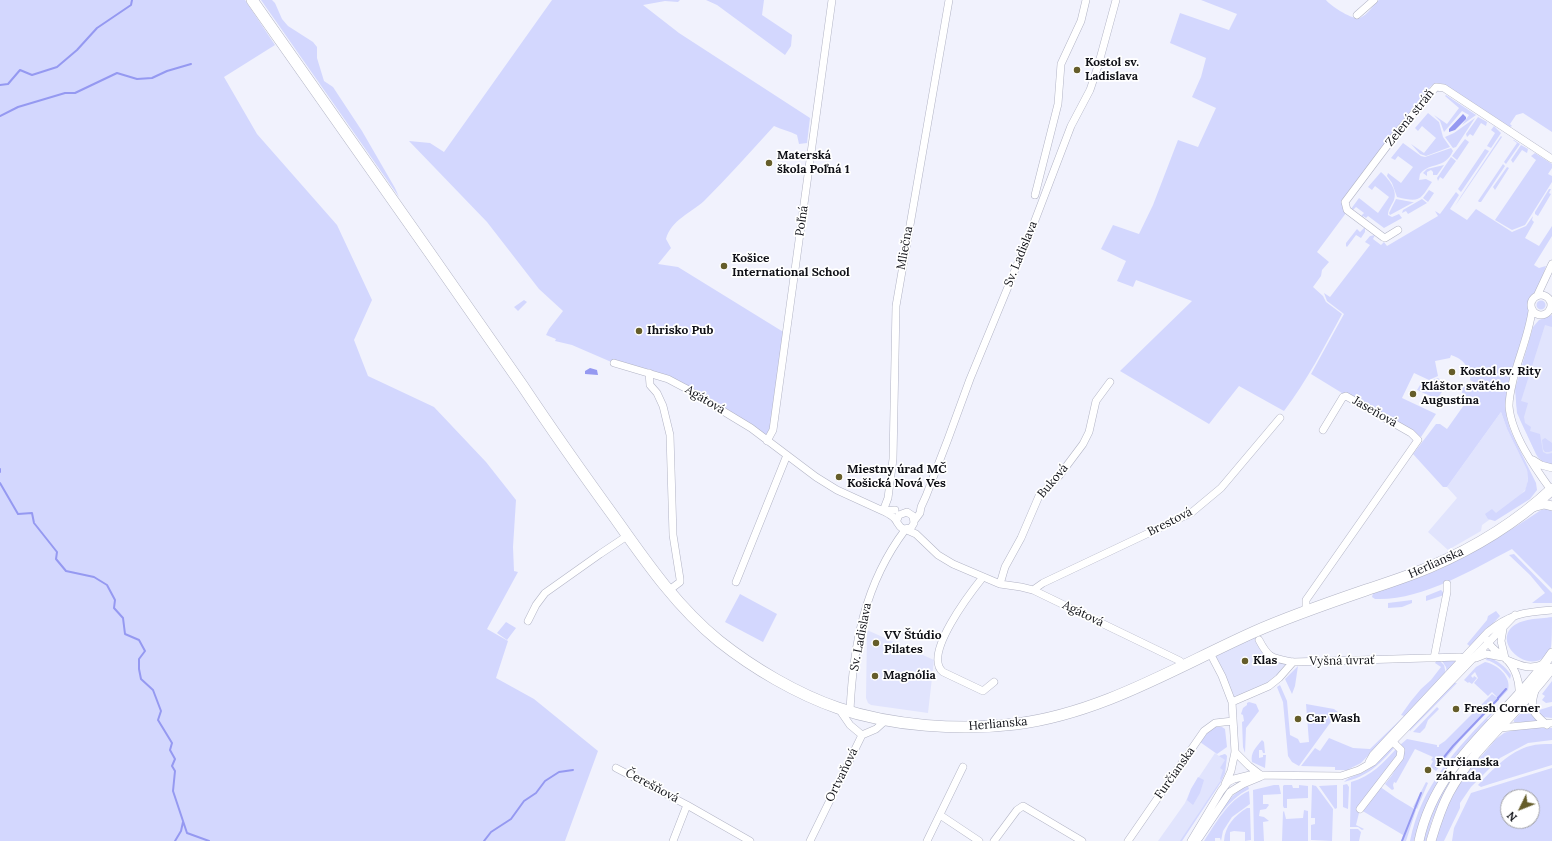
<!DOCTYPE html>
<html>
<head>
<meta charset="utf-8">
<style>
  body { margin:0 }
  #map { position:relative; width:1552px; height:841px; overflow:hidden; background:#f1f2fd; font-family:Lora,serif }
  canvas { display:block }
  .north { position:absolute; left:1500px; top:789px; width:40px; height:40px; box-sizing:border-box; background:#fff; border:1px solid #9f9fa2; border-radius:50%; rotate:227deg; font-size:11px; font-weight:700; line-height:16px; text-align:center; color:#0f1016 }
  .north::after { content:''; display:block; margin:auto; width:14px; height:18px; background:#655d2a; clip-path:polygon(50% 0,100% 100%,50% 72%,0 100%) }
</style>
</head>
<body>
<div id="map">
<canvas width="1552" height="841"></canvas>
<div class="north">N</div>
</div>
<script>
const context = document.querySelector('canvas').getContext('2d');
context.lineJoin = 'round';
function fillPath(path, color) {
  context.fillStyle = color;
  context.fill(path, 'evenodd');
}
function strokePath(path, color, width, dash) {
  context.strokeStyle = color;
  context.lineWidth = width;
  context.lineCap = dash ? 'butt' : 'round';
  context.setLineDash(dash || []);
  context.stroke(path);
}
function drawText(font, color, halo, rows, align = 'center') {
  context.font = font + ' Lora,serif';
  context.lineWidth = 3.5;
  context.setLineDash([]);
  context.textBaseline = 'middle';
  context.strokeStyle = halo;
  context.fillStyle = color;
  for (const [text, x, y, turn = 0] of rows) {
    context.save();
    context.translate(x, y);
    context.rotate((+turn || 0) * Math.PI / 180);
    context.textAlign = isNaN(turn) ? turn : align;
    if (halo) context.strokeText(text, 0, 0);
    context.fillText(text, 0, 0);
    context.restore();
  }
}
const built = new Path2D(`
  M1542,320H1552V465L1538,458L1520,420L1516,404L1517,396Z
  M1501,412L1507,429L1527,470L1528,480L1526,489L1513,503L1482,525L1481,531L1448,550L1428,532L1457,498L1447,487Z
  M867,630L934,660L928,713L871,705L868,703L866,698Z
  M1255,632L1266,653L1293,662L1279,678L1232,702L1210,653Z
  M1215,753L1219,756L1225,754L1227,756L1225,773L1221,782L1182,841H1158L1185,803L1191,789Z`);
const green = new Path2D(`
  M0,0H245L275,45L224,77L257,134L337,225L372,300L354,340L368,376L434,407L486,462L516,500L513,547L514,571L518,572L487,629L508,641L496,678L534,699L598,751L565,841H0Z
  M261,0H272L275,3L282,19L288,26L313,42L317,47V58L324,81L333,87L362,131L395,188L399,197Z
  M552,0H680L678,2L665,1L643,5L679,33L810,118L807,143L799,144L797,135C790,131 782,130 774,126C751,151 728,177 704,201C691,213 671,220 666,239L671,248L658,264L678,267L785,333L772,430L767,441L685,388L609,361L572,345L555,341L556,339L546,335L549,329L563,311L539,289L487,222L409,141L430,143L444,152Z
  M706,0H764L762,15L792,35L791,46L785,55L717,5Z
  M1201,0H1326C1331,6 1352,20 1360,18C1367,15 1374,5 1379,0H1552V132L1523,113L1516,115L1510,124L1512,126L1510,127L1444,84L1438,83L1431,86L1344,197L1342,206L1346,213L1317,252L1329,262L1322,270L1321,276L1313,287L1323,296L1326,302L1342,314C1324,347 1307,381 1284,411L1239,386L1209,424L1120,371L1192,301L1136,280L1133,287L1117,281L1126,261L1101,249L1113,225L1139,234L1153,205L1178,140L1198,147L1216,108L1192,97L1201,77L1206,58L1170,43L1180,13L1229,30L1237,14Z
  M1446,95L1476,115L1462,125L1469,115L1462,111L1444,132L1440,121L1434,115L1447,124L1459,108L1445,96Z
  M1428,113L1439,122L1443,137L1450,147L1426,156L1420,154L1411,144L1424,153L1436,138L1422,126L1418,131L1415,128Z
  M1478,117L1487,122L1486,126L1481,123L1473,136L1470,134L1467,137L1466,134Z
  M1475,118L1456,147L1453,148L1445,137L1454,133Z
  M1494,126L1501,133L1491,148L1487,146L1495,133L1491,130Z
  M1501,136L1502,137L1455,206L1461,196Z
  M1465,139L1469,142L1457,160L1452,156Z
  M1513,140H1514L1520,144L1506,164L1504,162L1517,143Z
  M1403,143L1421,156L1425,157L1451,148L1453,151C1444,170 1431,161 1420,174L1419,180L1426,179L1432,182C1420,200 1420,203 1397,197L1392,183L1387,176L1388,173L1401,183L1413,167L1398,156L1395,160L1391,158Z
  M1521,145L1528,149L1527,153L1522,150L1513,163L1511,160Z
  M1485,149L1489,151L1461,192L1458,189Z
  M1535,153L1552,164V168L1548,174L1552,176V182L1525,225L1512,230L1495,220L1536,160L1531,156Z
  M1451,157L1456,161L1443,179L1440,177L1438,181L1437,178Z
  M1503,164L1505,166L1481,202H1479L1478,201Z
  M1444,165L1437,175H1433V172L1431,170L1427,172V176L1423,173L1427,169Z
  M1507,167L1509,168L1495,190L1493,187Z
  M1381,172C1388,178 1398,190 1394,200C1392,205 1388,209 1388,215L1392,217L1399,214L1402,218L1384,228L1368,216L1366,218L1363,216L1362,218L1361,216L1364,213L1356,207L1353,210L1351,209L1359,198L1378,213L1389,197L1375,186L1372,190L1368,187Z
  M1549,189H1551L1549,193L1551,194L1538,216L1535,214V212Z
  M1429,190L1434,193L1428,202L1423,198Z
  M1456,192L1459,195L1450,209L1467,220L1476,209L1512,232L1526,226L1533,216L1532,220L1534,222L1525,238L1539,246L1552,226V236L1534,265L1539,268L1546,266L1538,290L1529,302L1530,312L1508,384L1505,406L1507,419L1511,432L1536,483L1537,490L1530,499L1495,521L1488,519L1485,514L1492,509L1496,513L1525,491L1528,480L1527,470L1507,429L1501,412L1447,487H1443L1413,454L1436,424H1440L1447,429L1464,405L1459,401L1463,395L1461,389L1465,386L1469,389L1474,382L1470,380L1471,372L1469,371C1465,362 1460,358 1451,355L1450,358L1435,361L1438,376L1429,380L1414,373L1402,398L1436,414L1421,437L1347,393H1342L1311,374L1344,314L1327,301L1324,293L1330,297L1370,245L1365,242L1370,236L1375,235L1373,239L1381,245L1384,242L1387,246L1438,216L1435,211L1440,214Z
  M1396,199L1412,202H1414L1390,215L1389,213Z
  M1422,199L1427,203L1408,214L1406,211L1402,213L1403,210Z
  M1365,227V232L1361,238L1356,235L1347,247L1346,246V243L1357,229L1360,232Z
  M524,300L527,302L518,311L514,307Z
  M1536.5 305a4.5 4.5 0 1 1 9 0a4.5 4.5 0 1 1-9 0Z
  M1552,315V327L1545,325L1521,401L1528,403L1524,417L1525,423L1531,427L1530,431L1540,434L1543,452L1547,454L1552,453V465C1545,465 1540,460 1536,454L1517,413L1515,389L1533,327L1539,320Z
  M1438,378L1446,386L1437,399L1417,390L1420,385Z
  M1545,438L1552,443V451L1549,452H1545L1543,449L1542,440Z
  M1546,509L1552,510V589L1512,549C1471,570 1422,601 1375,599L1372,597L1373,593L1376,592C1397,584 1419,579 1440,569C1475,553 1508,532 1541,510Z
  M1514,554L1552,593V603H1532L1545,593L1530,575L1509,555Z
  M1441,590L1444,593V595L1426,601V596Z
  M740,594L777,614L763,642L725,622Z
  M1412,600V603L1402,607L1388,608V603Z
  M1496,611L1500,616L1471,647L1467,644L1487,620L1488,616Z
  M1552,617C1552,624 1552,641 1551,647C1537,681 1493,647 1511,628C1521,618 1539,619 1552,617Z
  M506,622L516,628L507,640L497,633Z
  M1487,657C1496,659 1506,667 1511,675L1510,679C1505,671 1496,662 1486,660Z
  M1459,660L1447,673L1446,667L1442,661Z
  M1436,661H1440L1444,665L1446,674L1361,763L1347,770H1335V767L1301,766L1315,748L1320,751L1329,738L1353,748L1370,749L1404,716L1401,715L1411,701L1421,689L1431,680L1441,667L1435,663Z
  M1485,662C1497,664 1512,677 1508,690L1459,742L1436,771L1430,767L1433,761L1431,760L1433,757L1415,749L1396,783L1394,782L1393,785L1394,789L1392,790L1385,784L1392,775L1402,757L1400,745L1407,739L1437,745V747H1439V745L1445,741L1492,694L1498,698L1492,692L1488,696L1474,683L1478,678L1475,672L1471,676L1473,678L1474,676L1477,678L1472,684L1469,682L1468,683L1464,680L1476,667Z
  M1298,666L1295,686L1292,694L1285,679Z
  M1552,681V702L1546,703L1542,700L1545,696L1542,694Z
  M1454,683H1457L1410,731L1409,729Z
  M1280,685L1287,701L1290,735L1298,739L1300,743L1309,742L1306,704L1334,709L1338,712L1299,766L1292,762L1288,756L1283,702L1277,687Z
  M1249,702L1256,704L1259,711L1246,728L1245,753L1243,747L1242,722L1244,721L1243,715L1241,714L1243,708L1247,705V703Z
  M1552,706V718L1543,717L1536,711Z
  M1437,707L1439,709L1428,720L1425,728L1420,733L1413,732Z
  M1512,707L1446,790L1432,820L1426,841H1423C1428,823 1434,803 1444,786C1463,757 1488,732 1512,707Z
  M1494,710L1495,711L1487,719L1489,720C1450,762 1431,785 1414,841H1410C1421,786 1456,749 1494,710Z
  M1530,711L1541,722H1514V720L1521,713L1522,714Z
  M1215,727H1222L1225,729L1227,747L1217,754L1200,742L1209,731Z
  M1519,728H1552V740L1528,743L1500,758L1471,787L1460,803V808L1444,841H1435L1444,811L1463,778L1496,739L1504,733Z
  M1262,740L1264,742L1265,753H1263L1262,750H1259V758L1263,757V755H1266L1265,768L1252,762C1250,753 1256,747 1262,740Z
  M1552,744V765L1490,784L1481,787L1478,785C1492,770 1510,751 1530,746C1537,744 1545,744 1552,744Z
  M1391,748H1394C1378,766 1368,776 1344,782C1349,776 1360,775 1367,770C1377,765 1384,755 1391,748Z
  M1397,748L1399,753L1360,809L1356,825L1364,829L1362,830L1358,827H1350L1351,782C1372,776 1383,763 1397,748Z
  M1225,754L1227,756L1225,773L1221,782L1182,841H1180L1221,780L1220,779L1223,770L1220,768L1225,760L1219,756Z
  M1552,768V841H1452L1454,828L1471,793ZM1508,797H1532V821H1508Z
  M1198,777L1204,780L1200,793L1193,805L1187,800L1191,789Z
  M1426,782L1428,783L1417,809L1413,807Z
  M1347,784L1349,787L1348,809L1343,807V785Z
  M1274,785H1279L1281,794L1263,795V804H1268L1269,805L1266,809L1260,810L1259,816L1264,817L1269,821L1263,822L1264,841H1254L1253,790Z
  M1284,785H1292L1293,788H1299V785L1308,786V798L1287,799V808H1284L1283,806V786Z
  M1312,785L1316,786L1333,809L1332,841L1311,840V825L1315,824V818H1311Z
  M1337,785V808L1335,809L1319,786Z
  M1248,786L1249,789C1227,800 1216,821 1202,841H1199C1213,821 1225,796 1248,786Z
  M1379,786L1396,798L1416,810L1406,841H1401L1403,835L1361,810Z
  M1249,791L1250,804L1232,817L1223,831L1221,841L1220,838H1215V841H1204C1216,823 1228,800 1249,791Z
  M1247,808H1250L1251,840L1245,841V832L1234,831L1230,832V841H1224C1225,826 1234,816 1247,808Z
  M1304,810L1308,811V841H1282L1283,812L1284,811L1286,819L1303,818Z
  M1350,829H1358L1361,832L1359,841H1350Z`);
const water = new Path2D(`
  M1463,114L1466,117V119L1455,130L1449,132V129Z
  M590,368L597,370L598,375L585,374V371Z`);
const stream = new Path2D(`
  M0,85L8,84L20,70L32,75L57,67L77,50L97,28L131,5L132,0
  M0,116L18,107L65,93H75L117,73L137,79L152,78L167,71L191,64
  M0,469V472
  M0,483L18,514L32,513L34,523L57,552L56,559L66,571L94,577L107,585L115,600L114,608L123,618L125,634L139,640L145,651L139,659V669L141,679L153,690L161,711L158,720L172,743L170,750L175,759L172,766L175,771L173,791L187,833L209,841
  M1498,698L1506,689
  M1436,767L1453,746L1498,699
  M175,841L181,831L183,822
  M484,841L491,832L511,819L524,801L536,793L545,781L559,772L573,770
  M1402,841L1421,793`);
const minor = new Path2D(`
  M1357,15L1374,0
  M1035,195L1058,104L1061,64L1081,21L1086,0
  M1398,230L1385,238L1383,237L1347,210L1345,202L1396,134L1436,87L1444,88L1552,159
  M1531 305a10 10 0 1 1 20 0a10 10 0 1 1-20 0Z
  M1537,296L1552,264
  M1532,311C1529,333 1520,354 1514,376C1512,385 1509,396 1509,406C1511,434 1535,468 1551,490
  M614,363L668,379L685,388L751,428L816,477L837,490L883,511L895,510
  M649,373L650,385L657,393L663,406L670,435L673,535L680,579V582L668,591
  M767,441L773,430L832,0
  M1533,460L1541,465L1552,468
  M897,520L899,515L907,512L913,516L914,523L911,528L903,529C898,526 898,523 895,519C892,515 887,513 883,511L888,498L893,459L896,306L949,0
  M914,521L920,513L921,507L926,496L948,439L970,379L1029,236L1071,126L1090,90L1098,66L1116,0
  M907,530L916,534L938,555L953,564L1000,584L1021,587L1033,590L1180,661
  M983,577C971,592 922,655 943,672L983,691L994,682
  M736,582L787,455
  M1000,584L1005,567L1021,538L1039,496L1059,476L1083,444L1089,432L1096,401L1110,382
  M1033,590L1043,583L1191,513L1221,488L1280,418
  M1306,611V600L1418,440L1411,433L1346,396L1343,397L1323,430
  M528,621L536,605L545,593L600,554L627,536
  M1503,629L1501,641L1505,658
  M1259,640C1269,659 1272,658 1293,662L1460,657
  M1487,640C1490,648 1499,653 1505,658C1515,667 1520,681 1519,694
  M1210,653L1222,676L1232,702L1235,752L1231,771L1225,784
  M1434,658L1447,592V584
  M1476,658L1486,654L1502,657
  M1507,660C1521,666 1530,670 1544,664
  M1535,691C1529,710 1533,713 1547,725
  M1232,702L1269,686L1279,678L1293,662
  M839,709L850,725L862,735
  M850,711C853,645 865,583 905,530
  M1500,728L1552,723
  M862,735L876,729L886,720
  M1235,752L1249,766L1262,776
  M1369,762L1373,755L1488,632C1509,614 1525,612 1552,610
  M616,768L687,805L750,841
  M1360,809L1400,757L1401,750L1393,742
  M940,815L979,841
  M673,841L687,805
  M810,841L862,735
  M927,841L963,767
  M994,841L1017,810L1023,806L1082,841
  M1128,841L1204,731L1215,723L1233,721
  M1191,841L1221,791L1228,782L1234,779L1250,775L1341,776L1359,770L1373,762L1515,615
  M1194,841L1199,838L1230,792L1243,784L1260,777`);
const tertiary = new Path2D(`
  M1533,507L1544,504L1552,506
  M1419,841C1436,759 1508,718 1552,653
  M1431,841C1436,824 1441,808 1449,793C1475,745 1520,712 1552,668`);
const primary = new Path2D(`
  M252,0C341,128 433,256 522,385C552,430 583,474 615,518C646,562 677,607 719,641C753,668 797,694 838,708C892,726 959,731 1016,724C1102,713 1176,667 1254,632C1290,616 1328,603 1366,590C1387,583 1409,576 1430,567C1474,548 1517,522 1552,489`);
const markers = [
  [1077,70,4,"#655d2a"],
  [769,163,4,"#655d2a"],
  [724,266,4,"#655d2a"],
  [639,331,4,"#655d2a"],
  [1452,372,4,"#655d2a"],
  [1413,394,4,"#655d2a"],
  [839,477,4,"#655d2a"],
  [876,643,4,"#655d2a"],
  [1245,661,4,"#655d2a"],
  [875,676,4,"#655d2a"],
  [1456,709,4,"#655d2a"],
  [1298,719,4,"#655d2a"],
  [1428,770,4,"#655d2a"]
];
const poiNames = [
  ["Kostol sv.",1085,63],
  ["Ladislava",1085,77],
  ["Materská",777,156],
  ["škola Poľná 1",777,170],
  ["Košice",732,259],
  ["International School",732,273],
  ["Ihrisko Pub",647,331],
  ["Kostol sv. Rity",1460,372],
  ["Kláštor svätého",1421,387],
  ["Augustína",1421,401],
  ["Miestny úrad MČ",847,470],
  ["Košická Nová Ves",847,484],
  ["VV Štúdio",884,636],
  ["Pilates",884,650],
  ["Klas",1253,661],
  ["Magnólia",883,676],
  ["Fresh Corner",1464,709],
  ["Car Wash",1306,719],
  ["Furčianska",1436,763],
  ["záhrada",1436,777]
];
const streetNames = [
  ["Zelená stráň",1410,118,-51],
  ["Poľná",802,221,-82],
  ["Mliečna",905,248,-80],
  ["Sv. Ladislava",1021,254,-68],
  ["Agátová",705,400,31],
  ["Jaseňová",1375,412,30],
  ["Buková",1053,481,-50],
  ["Brestová",1170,522,-27],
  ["Herlianska",1436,563,-24],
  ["Agátová",1083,614,26],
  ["Sv. Ladislava",861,637,-79],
  ["Vyšná úvrať",1342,661,-1],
  ["Herlianska",998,724,-5],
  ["Furčianska",1175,773,-55],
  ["Ortvaňová",842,775,-64],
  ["Čerešňová",652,786,28]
];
fillPath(built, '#e1e4fd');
fillPath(green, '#d3d7fe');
fillPath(water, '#9599f1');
strokePath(stream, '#9599f1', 2);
strokePath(minor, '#b2b4c5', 8);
strokePath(tertiary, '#b2b4c5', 10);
strokePath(primary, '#b2b4c5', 12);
strokePath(minor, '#fff', 7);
strokePath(tertiary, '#fff', 9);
strokePath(primary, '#fff', 11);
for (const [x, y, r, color] of markers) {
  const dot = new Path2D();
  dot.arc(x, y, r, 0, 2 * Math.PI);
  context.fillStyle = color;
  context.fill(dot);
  strokePath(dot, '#fff', 1.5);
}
drawText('bold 12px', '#0f1016', '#fff', poiNames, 'left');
drawText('12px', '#0f1016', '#fff', streetNames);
</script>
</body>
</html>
